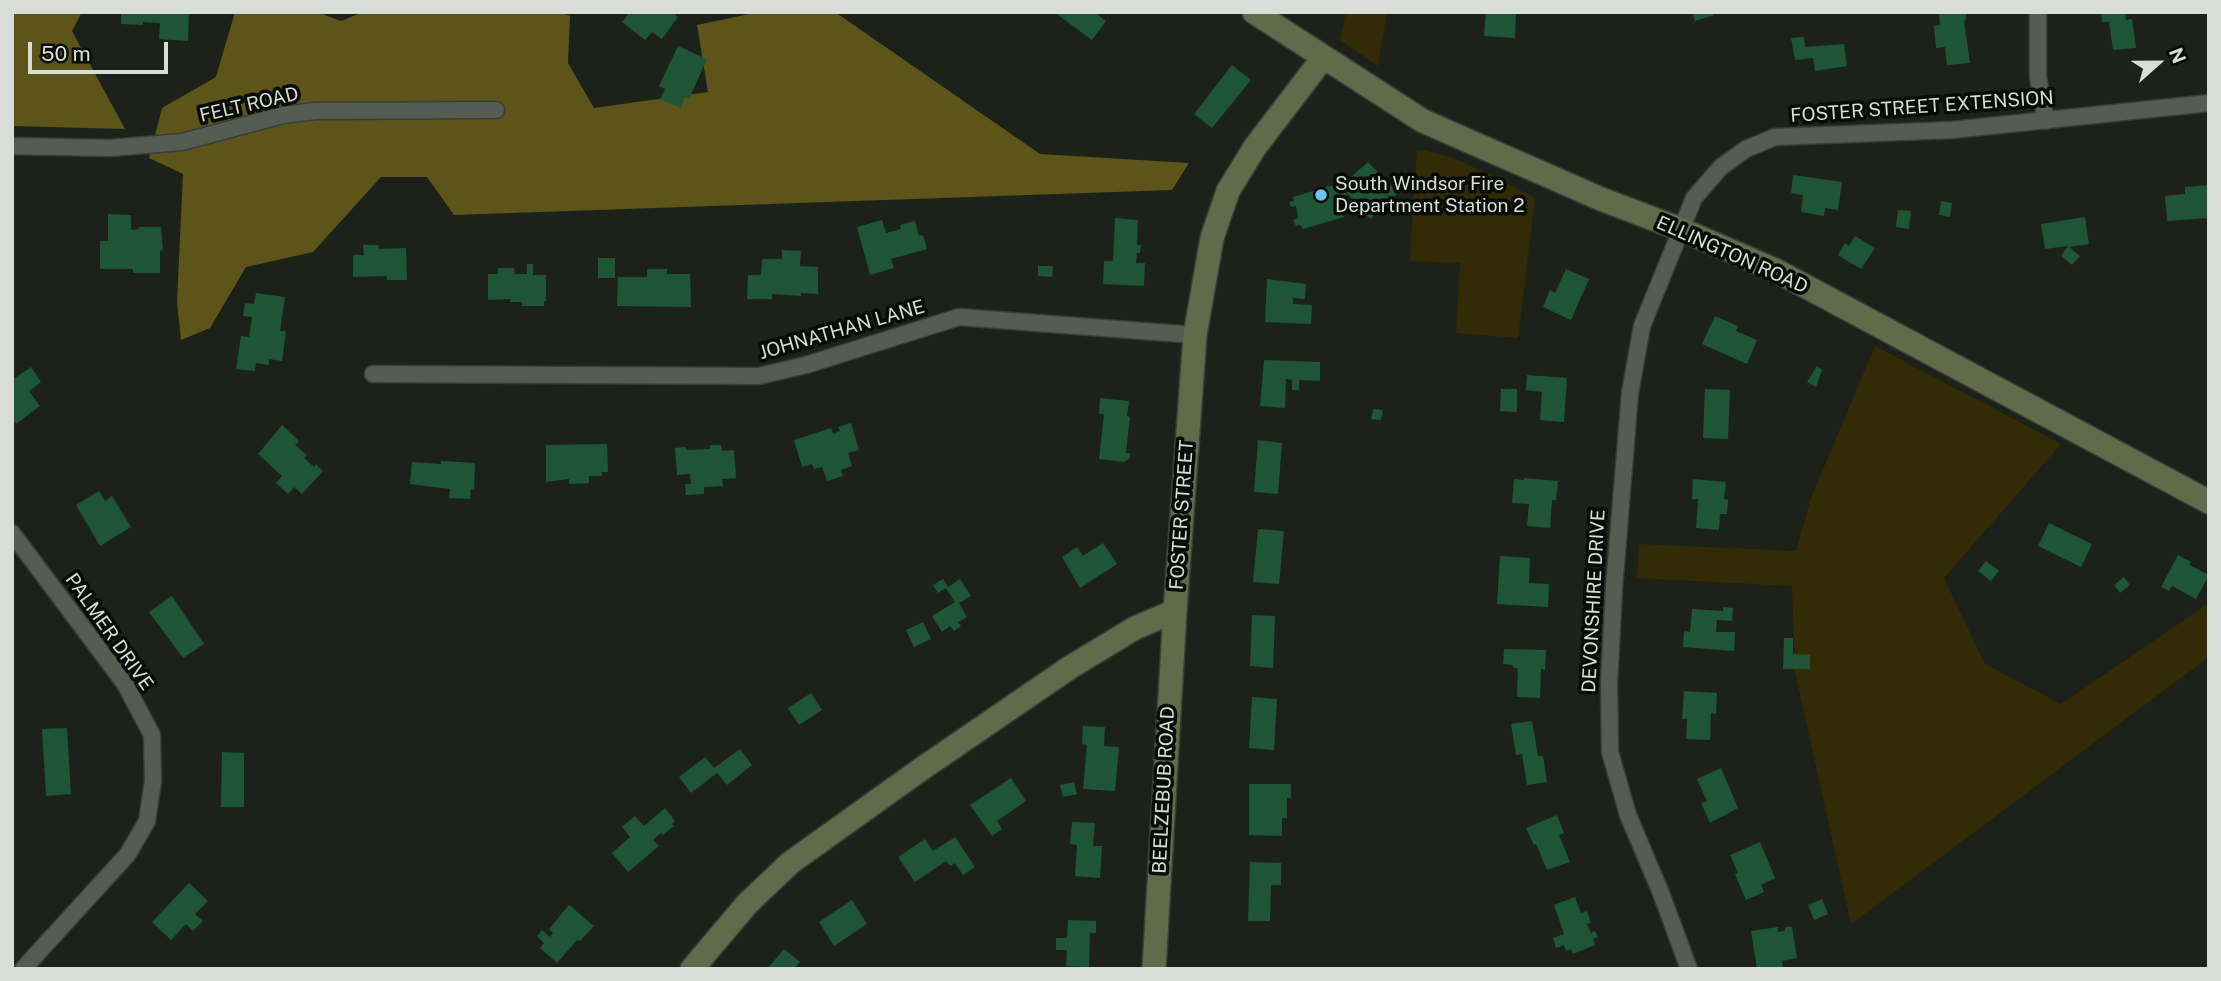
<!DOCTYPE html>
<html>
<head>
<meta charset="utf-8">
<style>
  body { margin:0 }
  #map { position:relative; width:2221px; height:981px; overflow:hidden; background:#1c2219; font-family:"Public Sans",sans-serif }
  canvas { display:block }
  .frame { position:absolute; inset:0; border:14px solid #d9ddd7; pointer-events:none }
  .north { position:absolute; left:2123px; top:28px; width:70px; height:70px; -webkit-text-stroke:5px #080b07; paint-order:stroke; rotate:69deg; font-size:19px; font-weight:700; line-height:28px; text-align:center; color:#d9ddd7 }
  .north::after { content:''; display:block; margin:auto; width:24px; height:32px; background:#d9ddd7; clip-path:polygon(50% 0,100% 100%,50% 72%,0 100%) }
  .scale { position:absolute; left:28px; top:42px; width:140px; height:32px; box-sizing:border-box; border:4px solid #d9ddd7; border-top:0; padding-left:9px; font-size:21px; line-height:24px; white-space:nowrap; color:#d9ddd7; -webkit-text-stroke:5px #080b07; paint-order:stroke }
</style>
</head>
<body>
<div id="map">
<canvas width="2221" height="981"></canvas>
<div class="frame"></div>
<div class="north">N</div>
<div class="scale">50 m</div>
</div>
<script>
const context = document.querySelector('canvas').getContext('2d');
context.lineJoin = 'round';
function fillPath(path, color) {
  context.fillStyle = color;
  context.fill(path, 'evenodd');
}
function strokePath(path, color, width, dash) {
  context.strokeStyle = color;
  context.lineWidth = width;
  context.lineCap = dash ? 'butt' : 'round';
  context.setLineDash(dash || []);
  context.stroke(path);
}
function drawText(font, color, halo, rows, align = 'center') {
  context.font = font + ' "Public Sans",sans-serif';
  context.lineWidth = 7;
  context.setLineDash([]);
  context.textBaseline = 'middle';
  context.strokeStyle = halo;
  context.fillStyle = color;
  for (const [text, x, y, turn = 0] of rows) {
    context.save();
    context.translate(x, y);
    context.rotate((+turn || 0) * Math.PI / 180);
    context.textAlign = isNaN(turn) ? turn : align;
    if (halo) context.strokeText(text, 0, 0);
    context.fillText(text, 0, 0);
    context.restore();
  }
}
const green = new Path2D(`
  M1346,12H1387L1378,66L1340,40Z
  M1417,150C1451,151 1503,182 1535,198L1518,338L1456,333L1460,263L1410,261Z
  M1875,346L2061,444L1944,578L1985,664L2061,704L2209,603V657L1851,924L1795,672L1792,586L1637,578L1639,544L1796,551L1811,498Z`);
const forest = new Path2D(`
  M12,12H82L72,31L125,129L12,126Z
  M235,12H317L341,21L363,12H561L570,16L568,63L594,108L708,92L697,25L759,12H835L1040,154L1189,163L1172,190L454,215L427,177H381L313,252L246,267L210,328L181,340L177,301L183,174L149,158L162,108L216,77Z`);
const building = new Path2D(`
  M121,12H189L188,41L159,39L160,23L143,22V25L121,24Z
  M630,12H672L678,17L662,39L652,32L645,40L622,22Z
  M1054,12H1094L1106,21L1092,40Z
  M1486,12H1516L1515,38L1484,36Z
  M1692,12H1713L1714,15L1695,21Z
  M1939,12H1966V19L1964,21L1970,63L1947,65L1945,47L1936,48L1934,26L1940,25Z
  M2101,12H2125L2126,20L2132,19L2136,48L2113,50L2109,22H2102Z
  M1804,37L1805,47L1844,44L1847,66L1815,71L1813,58L1795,60L1791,38Z
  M678,46L707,59L689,99L685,97L681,108L660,99L665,89L659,86Z
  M1232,65L1251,80L1212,128L1194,114Z
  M1368,162L1398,193L1370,219L1345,191L1347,196L1339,201L1344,217L1303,229L1300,225L1296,226L1293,220L1298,218L1296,206L1291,207L1289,202L1294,201L1293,197L1340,183L1342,185Z
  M1793,175L1842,182L1838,210L1825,208L1824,216L1801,212L1803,195L1791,193Z
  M2209,185V218L2167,221L2165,196L2185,194V187Z
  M1941,201L1952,203L1950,217L1939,215Z
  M1898,210L1911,211L1909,229L1896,227Z
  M108,214L131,215V230L139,229V227H161L163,250L160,251V273H133V269H100V241H108Z
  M2085,217L2089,244L2069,247L2080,256L2072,265L2061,256L2068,246L2045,249L2041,224Z
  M1115,218L1138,220L1137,245H1141L1140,253H1137L1136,263H1145L1144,286L1103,284L1104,261H1113Z
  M882,220L886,233L901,229L900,225L915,221L919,236L923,235L927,249L891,259L894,268L870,275L857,227Z
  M1855,236L1875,248L1861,269L1838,255L1845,243L1849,246Z
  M363,245H378L379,249L406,248L407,280H387L386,276L353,277V255H364Z
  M782,250L801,251L800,266L818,267V294L801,293V296L772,294V299H747L748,275H761L762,259H782Z
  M598,258H615V278H598Z
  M527,264H533V275H546V301H544V306H522V302H510V299L488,300V274H498V268H514L515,274H527Z
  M1038,266H1053L1052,277L1038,276Z
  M647,269H667V274H690L691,307L617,306L618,277H647Z
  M1566,269L1589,279L1571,320L1543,307L1550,290L1555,293Z
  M1267,279L1306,284L1305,299L1293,298V304L1312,305L1311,324L1265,322Z
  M256,293L285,297L280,331H286L282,361L269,359V365L256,363L255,371L236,369L241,336L249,337L252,317L243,316L245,303L254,304Z
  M1715,316L1738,326L1736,331L1757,340L1747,364L1702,344Z
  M1264,360L1320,362V381L1299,380V390H1292V380L1286,379L1285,408L1260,406Z
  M1817,366L1822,370L1816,387L1807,382Z
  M31,367L41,382L29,391L40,406L16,424L12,418V380Z
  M1527,375L1567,378L1564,422L1540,420L1542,392L1526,390Z
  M1501,389H1517V412L1500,411Z
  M1705,389L1730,390L1728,439L1703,438Z
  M1100,398L1129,401L1127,416L1130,417L1126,453H1130V458L1124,462L1099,459L1104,414H1099Z
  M1373,409L1383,410L1381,420L1371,419Z
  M851,423L859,450L848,453L852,466L841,470L843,476L827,481L822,467L814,469L812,464L802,467L794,440L831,428L833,434L840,431L838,427Z
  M282,425L299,441L295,445L307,455L304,458L314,467L316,464L323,471L302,494L294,487L288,494L276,483L282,476L258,454Z
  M1258,440L1282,443L1278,494L1254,492Z
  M607,444L608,472H602V476H589V483L569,484V479L546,482V445Z
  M710,445H721L722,451L734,450L736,478L722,479L723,486L704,487V494L686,495L685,484H691L690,474L677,475L675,448L685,447L687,450L710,449Z
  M441,461L475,463L474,490L471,489L470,499L449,498L450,489L410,484L412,462L441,464Z
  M1524,478L1558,481L1556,500H1552L1550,528L1527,526L1529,504L1512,503L1514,479L1524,480Z
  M1693,479L1726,482L1724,499L1728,500L1727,514H1720L1719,530L1696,528L1698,499H1692Z
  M99,491L105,501L112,496L131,527L100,546L76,505Z
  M2049,523L2092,544L2081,567L2038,546Z
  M1258,529L1284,531L1279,584L1253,582Z
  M1103,543L1117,564L1080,588L1062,557L1077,547L1083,556Z
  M2178,555L2191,562L2189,565L2209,575L2196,599L2172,586L2169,591L2161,587Z
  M1500,556L1530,558L1529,583L1549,584L1548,607L1497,604Z
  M1986,561L1999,571L1991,581L1978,571Z
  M2124,577L2130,585L2120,593L2114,585Z
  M943,579L948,587L960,579L971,596L959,603L967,617L958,622L961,626L954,631L950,626L942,632L932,616L955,602L946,588L938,593L933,585Z
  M172,596L204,644L183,658L149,612Z
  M1723,607L1733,608L1732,621L1717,620L1716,632H1735L1734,651L1683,647L1684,631L1690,632L1692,609L1723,611Z
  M1252,615L1275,616L1273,668L1250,666Z
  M923,622L931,639L914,647L906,630Z
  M1784,638H1793V654L1810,655V669H1783Z
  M1504,649L1546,650L1545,670L1541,669L1540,698L1517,697L1518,668H1513V665L1503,664Z
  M1684,691L1717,693L1716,714L1711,713L1710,740L1686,739L1687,719H1682Z
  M811,693L822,710L799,725L788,708Z
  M1252,697L1277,699L1274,750L1249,748Z
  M1532,721L1538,756H1543L1547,782L1527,785L1522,754L1516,755L1511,724Z
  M1083,726L1105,727L1104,746L1119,747L1115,791L1083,789L1087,745L1082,744Z
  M67,728L71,794L46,796L42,729Z
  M740,749L752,765L727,785L717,773L691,793L679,777L705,757L714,768Z
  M222,752L244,753V807H221Z
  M1721,768L1738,808L1710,823L1701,803L1707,801L1697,779Z
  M1011,778L1026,801L997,821L1002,829L992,836L970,805Z
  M1074,782L1077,794L1063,797L1060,785Z
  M1249,784H1291V798H1287V818H1282V836L1249,835Z
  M665,808L675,821L672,824L674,826L663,835L661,833L653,840L659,846L628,872L612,853L630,837L622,827L635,816L644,826Z
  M1557,815L1564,833L1559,835L1570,862L1547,870L1536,844L1534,845L1526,828Z
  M1072,822L1095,823L1093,846H1102L1100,878L1075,876L1077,845L1070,844Z
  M955,837L975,867L963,875L955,863L950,866L946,861L915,882L898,857L925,839L933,851Z
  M1760,842L1775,878L1761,885L1764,892L1746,900L1735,874L1738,873L1730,855Z
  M1250,862L1281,863V885H1271L1270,921H1248Z
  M189,883L208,901L195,914L203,921L193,931L186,924L171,940L152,922Z
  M1575,897L1581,913L1587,911L1591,923L1587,924L1591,933L1595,931L1598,937L1593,939L1595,945L1573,954L1571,949L1566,951L1564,945L1556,948L1553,938L1564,934L1554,905Z
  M1822,899L1828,914L1814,920L1808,905Z
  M852,900L867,924L834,946L819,922Z
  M569,905L594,926L580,941L577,940L557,963L540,948L544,943L537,936L542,930L550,937L553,933L549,929Z
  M1068,920L1096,921V933H1090L1089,967L1066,966L1067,950H1056V938H1067Z
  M1778,927V932L1785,931V927H1792L1797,958L1782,961L1783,969H1757L1751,931Z
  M784,949L800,962L794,969H767Z`);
const street = new Path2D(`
  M2038,12V77L2046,121
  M12,146L109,148L182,142L283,115L315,111L496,110
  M373,374L759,376L806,365L959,317L1195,335
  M12,533L125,684L152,735L153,781L147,821L128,854L23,969
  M1689,969L1661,893L1628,815L1610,752L1609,684L1614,588L1630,393L1642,326L1694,198L1721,167L1746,149L1775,137L1952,130L2209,103`);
const secondary = new Path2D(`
  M1254,12L1423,121L1601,199L1680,229L1775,270L2209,502
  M692,969L747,904L790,863L920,770L1069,668L1135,628L1175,611L1195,335L1212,238L1228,191L1255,147L1323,58
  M1154,969L1175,611`);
const markers = [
  [1321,195,7,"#68c4f0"]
];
const streetNames = [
  ["FELT ROAD",249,105,-13],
  ["FOSTER STREET EXTENSION",1922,107,-4],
  ["ELLINGTON ROAD",1732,255,24],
  ["JOHNATHAN LANE",842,330,-16],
  ["FOSTER STREET",1182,515,-86],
  ["DEVONSHIRE DRIVE",1594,601,-87],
  ["PALMER DRIVE",109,632,55],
  ["BEELZEBUB ROAD",1164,790,-87]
];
const poiNames = [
  ["South Windsor Fire",1335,184],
  ["Department Station 2",1335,206]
];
fillPath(green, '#322b05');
fillPath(forest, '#5d541a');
fillPath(building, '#1e5537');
strokePath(street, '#393d37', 19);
strokePath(secondary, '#393d37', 26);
strokePath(street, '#555c52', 16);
strokePath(secondary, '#616a4a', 23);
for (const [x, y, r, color] of markers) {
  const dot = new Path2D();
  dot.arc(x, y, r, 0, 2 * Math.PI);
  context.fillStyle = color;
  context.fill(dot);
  strokePath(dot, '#080b07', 2.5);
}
drawText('19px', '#d9ddd7', '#080b07', streetNames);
drawText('19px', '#d9ddd7', '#080b07', poiNames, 'left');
</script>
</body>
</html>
